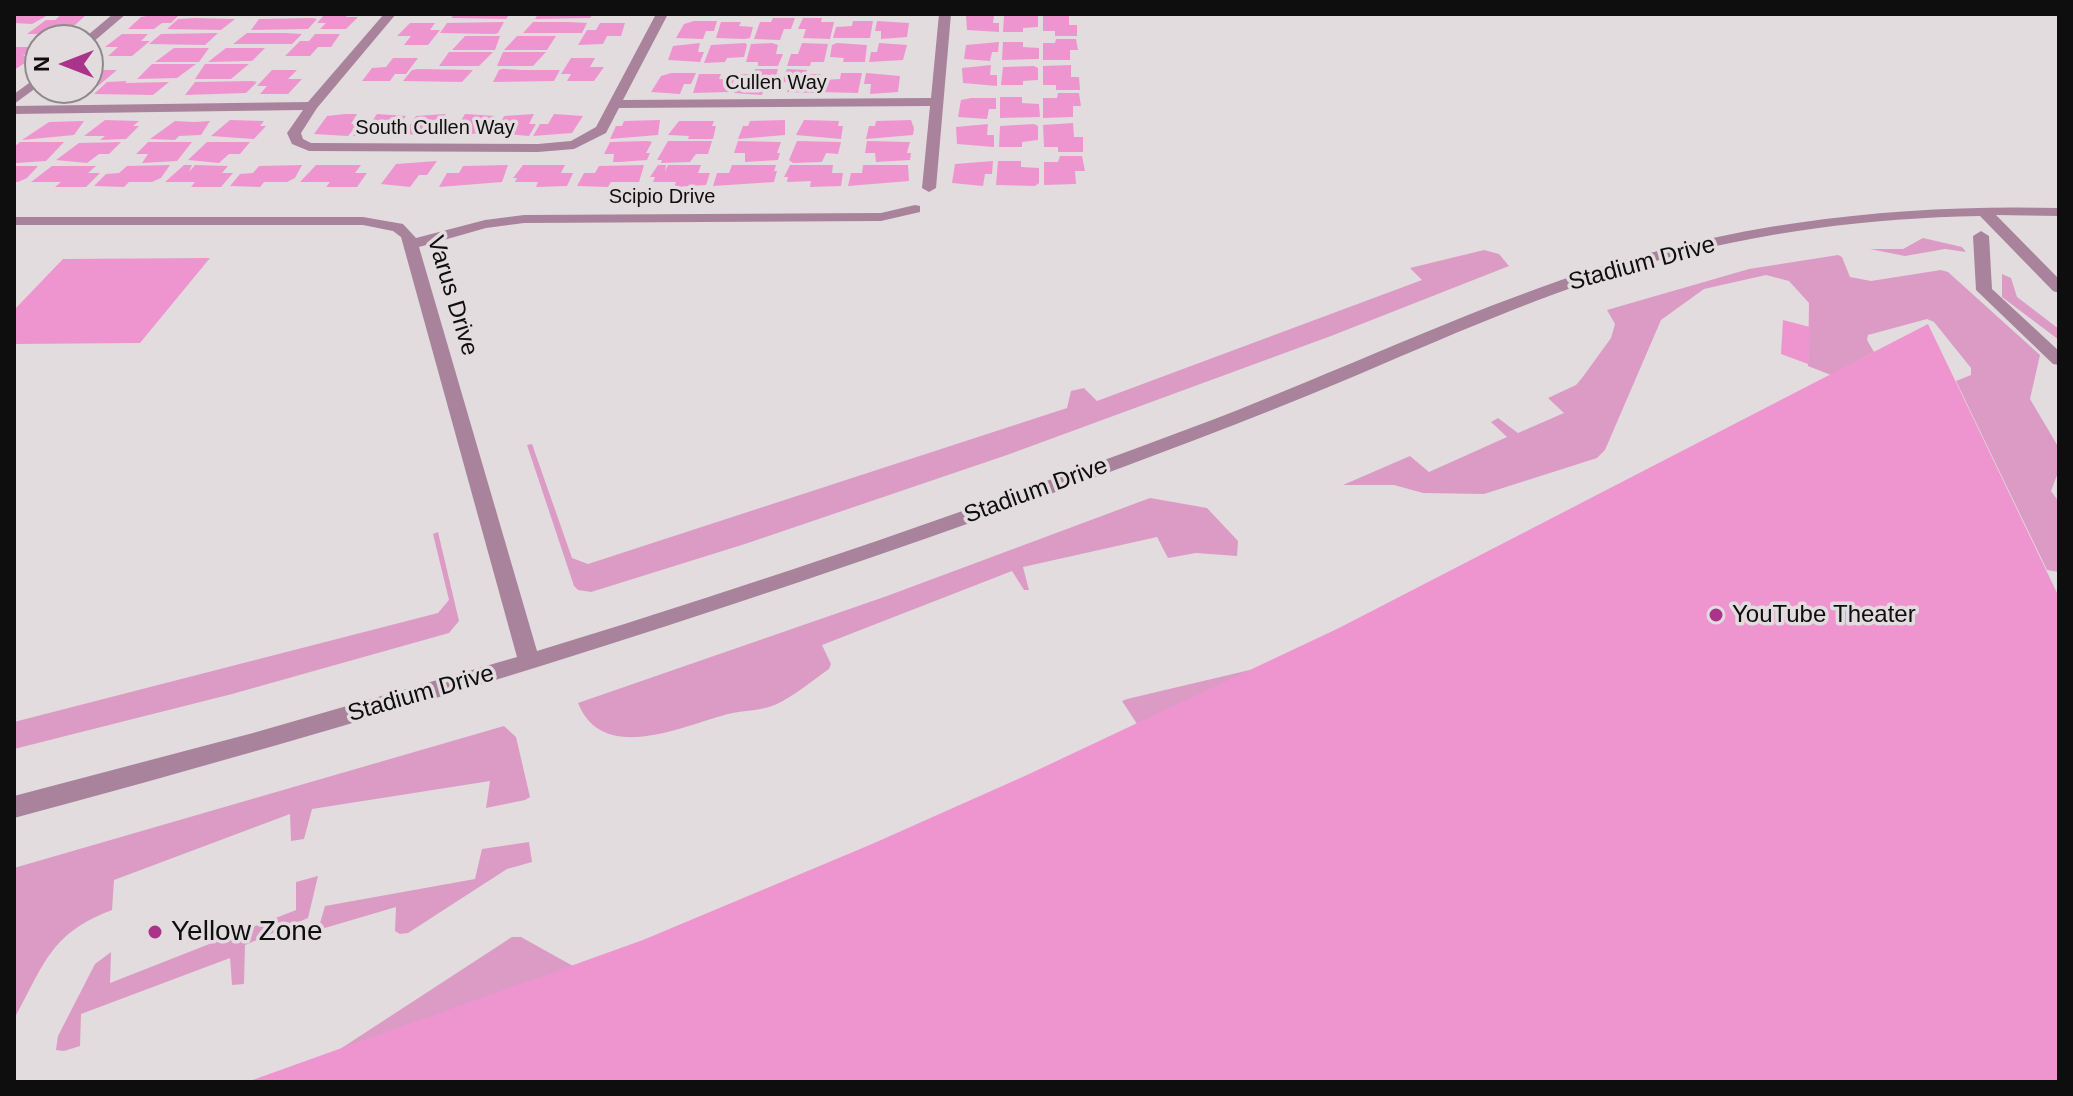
<!DOCTYPE html>
<html>
<head>
<meta charset="utf-8">
<style>
  body { margin:0 }
  #map { position:relative; width:2073px; height:1096px; overflow:hidden; background:#e2dcdf; font-family:Helvetica,sans-serif }
  canvas { display:block }
  .frame { position:absolute; inset:0; border:16px solid #0f0e0f; pointer-events:none }
  .north { position:absolute; left:24px; top:24px; width:80px; height:80px; box-sizing:border-box; background:#e2dcdf; border:2px solid #8e8a8c; border-radius:50%; rotate:270deg; font-size:22px; font-weight:700; line-height:32px; text-align:center; color:#0f0e0f }
  .north::after { content:''; display:block; margin:auto; width:28px; height:36px; background:#ab348b; clip-path:polygon(50% 0,100% 100%,50% 72%,0 100%) }
</style>
</head>
<body>
<div id="map">
<canvas width="2073" height="1096"></canvas>
<div class="frame"></div>
<div class="north">N</div>
</div>
<script>
const context = document.querySelector('canvas').getContext('2d');
context.lineJoin = 'round';
function fillPath(path, color) {
  context.fillStyle = color;
  context.fill(path, 'evenodd');
}
function strokePath(path, color, width, dash) {
  context.strokeStyle = color;
  context.lineWidth = width;
  context.lineCap = dash ? 'butt' : 'round';
  context.setLineDash(dash || []);
  context.stroke(path);
}
function drawText(font, color, halo, rows, align = 'center') {
  context.font = font + ' Helvetica,sans-serif';
  context.lineWidth = 7;
  context.setLineDash([]);
  context.textBaseline = 'middle';
  context.strokeStyle = halo;
  context.fillStyle = color;
  for (const [text, x, y, turn = 0] of rows) {
    context.save();
    context.translate(x, y);
    context.rotate((+turn || 0) * Math.PI / 180);
    context.textAlign = isNaN(turn) ? turn : align;
    if (halo) context.strokeText(text, 0, 0);
    context.fillText(text, 0, 0);
    context.restore();
  }
}
const green = new Path2D(`
  M1923,238L1962,247L1966,252L1945,249L1905,256L1870,249H1903Z
  M1484,250L1499,254L1509,266L1331,336L1007,455L745,544L591,592L578,590L574,586L527,445L532,444L572,558L588,564L1067,408L1071,391L1084,388L1097,401L1422,280L1410,268Z
  M1838,255L1842,257L1850,277L1871,281L1941,270L1948,272L2040,355L2030,399L2059,448V470L2051,491L2059,502V572L2047,570L1956,381L1971,375V368L1934,322L1927,319L1868,335L1867,340L1874,352L1831,375L1808,366L1809,303L1789,281L1766,275L1704,289L1661,320L1605,450L1597,458L1484,494L1423,493L1394,485H1343L1410,456L1429,472L1507,437L1491,422L1498,418L1518,433L1564,413L1548,398L1576,385L1582,378L1611,338L1615,324L1607,310L1749,269Z
  M2002,274L2011,278L2017,297L2059,329V340L2002,297Z
  M1150,498L1207,508L1238,541L1237,556L1196,553L1168,558L1157,537L1023,567L1029,590H1024L1012,571L822,645L831,664L829,669C812,681 795,695 777,704C762,711 744,710 728,714C682,726 603,765 578,703L887,596Z
  M438,532L459,621L449,633L232,694L14,749V722L438,613L449,600L433,534Z
  M1254,669L1137,724L1122,701L1127,699Z
  M504,726L516,737L530,797L525,800L486,808L490,781L312,809L304,839L291,841L290,814L114,880L112,910C49,934 45,964 14,1019V868Z
  M529,842L532,862L507,869L408,933L400,934L395,931L396,907L318,930L325,906L475,879L482,849Z
  M318,876L308,918L245,945L244,984L232,985L230,958L81,1014L80,1046L64,1051L56,1050L58,1036L95,964L111,952L110,983L296,910V882Z
  M512,937H521L573,966L337,1051Z`);
const building = new Path2D(`
  M14,14H50L32,24L14,23Z
  M62,14H87L75,25L62,26L51,34H27L46,20H55Z
  M157,14H180L171,23H162L154,29H128L141,17Z
  M325,14H348L346,17H358L346,29H320L326,23H317Z
  M455,14H510L506,19L451,18Z
  M538,14H593L590,18L535,19Z
  M1069,14V25H1077V36H1055V31H1043V15Z
  M994,15L993,23H999V32L967,30L966,16Z
  M1034,15L1038,16V27L1023,28V32H1003L1004,16Z
  M312,18L317,19L308,29L251,30L259,19Z
  M773,18H795L791,29H784L780,40L754,39L760,22H771Z
  M803,18H822L821,22H834L830,39L803,38L806,29H798Z
  M178,19L196,18L235,19L221,30L167,29Z
  M694,21H717L714,31H706L703,39L676,38L684,24Z
  M853,21H873L870,38H833L836,27L852,26Z
  M877,21L909,23L907,37L881,39V31H875Z
  M504,22L498,33L495,34L440,33L447,23Z
  M533,22H569L587,23L582,33H523Z
  M721,22H741L739,26L753,27L750,38L745,39L716,38Z
  M410,23H435L430,30H440L428,45H404L411,36H397Z
  M600,23H625L621,36H607L603,44L578,45L587,30H596Z
  M218,33L205,45L149,44L161,34Z
  M247,33H285L302,34L292,44H233Z
  M122,34H148L141,41H150L132,56H108L118,47H105Z
  M315,34H340L331,47H318L310,56H285L300,41H309Z
  M465,36H500L495,50H452Z
  M517,36H556L547,50H504Z
  M1056,39H1076L1078,50H1070V60H1043V43H1055Z
  M999,42L998,52H992L990,61L964,59L966,45Z
  M1003,42H1023V47L1039,48V59L1002,60Z
  M700,43L698,52H704L700,62L668,60L673,46Z
  M745,43L747,45L744,57L727,58L725,62L704,63L711,45Z
  M772,43L778,45L776,54H783L778,66H758V62H746L751,44Z
  M802,43L828,44L824,62H811L810,66H787L791,54H798Z
  M837,43L867,45L865,62H843L844,58L830,57L832,45Z
  M879,43L907,45L903,60L869,62L871,52H877Z
  M14,47H34L23,56H36L14,70Z
  M174,48H209L199,62H155Z
  M226,48H265L252,61L208,62Z
  M449,52H493L479,66H439Z
  M503,52H546L533,66H497Z
  M393,58H418L406,74H395L390,81H362L372,68L386,67Z
  M571,58H595L590,67H604L594,81H567L571,74H561Z
  M152,64H196L177,78L137,79Z
  M205,64H249L231,79H195Z
  M991,65L990,75H997V86L963,83L962,68Z
  M1071,65V77H1079L1080,90H1056V85H1043V66Z
  M1034,66L1038,68V80L1023,81V85H1001L1003,67Z
  M503,69L522,70H560L554,81L493,82L499,70Z
  M755,69H778L774,82H766L762,95L734,93L741,74H754Z
  M787,69L807,70V74H821L815,93L787,92L790,82H782Z
  M92,70H117L98,86H88V73Z
  M272,70H297L288,79H302L288,94H260L267,86H257Z
  M412,70L418,69L473,70L462,82L403,81Z
  M671,73H696L691,84H684L680,94L651,92L661,76Z
  M841,73H862L858,93L819,92L823,80L840,79Z
  M866,73L900,76L898,92L870,94L871,84H864Z
  M699,74H721L719,79L734,80L729,92L693,93Z
  M127,81L125,83L169,82L153,95L94,94L107,82Z
  M252,81L257,82L246,93L185,95L195,82Z
  M59,88H87L80,94H52Z
  M1058,93H1079L1081,106H1073V117L1043,118V98H1057Z
  M1000,97H1022V103L1039,104L1040,117L1000,118Z
  M971,98H996V109H989L987,119L958,117L961,100Z
  M345,114H357L351,124H358L348,136L314,134L327,116Z
  M377,114L406,116L392,133L353,136L362,124H370Z
  M446,114L439,124H447L438,136L404,134L416,116Z
  M465,114L495,116L481,133L443,137L451,124H459Z
  M534,114L529,124H536L529,136L495,133L504,116Z
  M554,114L583,116L572,133L533,136L540,124H548Z
  M105,120L139,121L133,126H139L126,139L100,140L105,136H84Z
  M230,120L264,121L260,126H266L254,139L211,136Z
  M660,120L658,135L610,139L616,126H622L624,121Z
  M785,120V135L738,139L743,126H748L750,121Z
  M804,120L839,121L838,126H843L841,139L796,135Z
  M911,120L914,128L913,135L866,139L869,126H875L876,121Z
  M84,121L74,135L22,140L49,122Z
  M175,121L194,122L210,121L201,135L179,136L175,140L150,139Z
  M679,121H714L712,126H716L713,139H688L689,136L668,135Z
  M1073,123L1074,137H1083V152H1058V147H1044L1043,125Z
  M988,124L987,135H994V147L957,144L956,127Z
  M1034,124L1038,126V140L1022,142V147H999L1000,126Z
  M668,141H712L708,154H696L690,162L661,163L662,160H657Z
  M738,141L781,142L777,153H780L778,160L745,162V153H734Z
  M797,141L841,142L838,154L826,153L822,162L793,163L789,160Z
  M867,141L910,142L907,153H911L910,160L876,162L875,153H865Z
  M20,142H64L46,161L16,163L14,147Z
  M121,142L109,154H99L87,163L56,160L79,143Z
  M148,142H192L177,161L142,163L148,154H136Z
  M207,142H250L240,154H229L219,163L188,160Z
  M610,142L648,141L652,142L646,153H650L647,160L620,162H613L614,154H604Z
  M1060,156H1082L1085,171H1075L1076,184L1044,185V162H1058Z
  M437,161L427,175H419L410,187L381,184L396,164Z
  M993,161L992,174H985L983,186L952,183L955,164Z
  M998,161H1021V167L1039,168V183L1035,186L996,185Z
  M170,165L161,178L152,182H129L124,187L94,186L106,174L119,173L127,166Z
  M184,165H192L189,172L195,165L228,166L222,173H233L221,187H191L195,182H165Z
  M302,165L295,178L287,182H264L260,187L230,186L240,174L253,173L259,166Z
  M316,165H361L355,173H367L357,187H326L330,182H300Z
  M508,165L502,182L439,187L447,173H459L463,166Z
  M523,165H565L561,173H573L567,186L536,187L538,182H515L517,178H513Z
  M644,165L639,182H611L608,187L577,186L584,173H595L599,166Z
  M658,165H666L665,171L668,165H701L698,173H710L706,185L674,187L676,182H653L655,177H650Z
  M732,165H776L774,171H777L774,182L713,186L717,173H729Z
  M790,165H833L832,173H843L841,186L810,187L811,181L787,182L788,177H784Z
  M863,165H908L909,181L848,186L851,173H862Z
  M14,166H38L27,178L18,182H14Z
  M52,166H96L88,173H100L86,187H55L61,182H31Z
  M210,258L140,343L14,344V310L63,259Z
  M1783,320L1810,327L1808,364L1781,354Z
  M1928,324L2059,597V1082H247L643,940L872,844L1027,775L1339,628Z`);
const minor = new Path2D(`
  M113,14H126L92,43L82,40Z
  M384,14H396L317,108L301,133L303,139L311,143L538,144L571,141L596,127L656,14H668L623,100L931,98L939,14H951L936,188L929,192L922,188L930,106L619,108L606,133L574,149L538,152L309,151L292,144L287,133L303,110L14,114V106L308,102Z
  M40,75V85L14,104V94Z
  M915,205L920,206V212L881,221L524,223L486,228L419,247L537,651C764,582 989,504 1212,420C1337,372 1458,314 1585,272C1739,222 1898,204 2059,208V216L1996,215L2059,279V293L2053,291L1980,216C1870,218 1759,232 1652,262C1546,292 1445,338 1343,381C1248,421 1150,457 1053,493C711,618 365,724 14,818V796L253,733L517,657L401,237L393,231L363,225H14V217H363L403,224L416,238L485,220L524,215L881,213Z
  M1981,231L1989,236L1992,289L2059,351V365L2053,364L1976,290L1973,236Z`);
const markers = [
  [1716,615,8,"#ab348b"],
  [155,932,8,"#ab348b"]
];
const farStreetnames = [
  ["Cullen Way",776,83],
  ["South Cullen Way",435,128],
  ["Scipio Drive",662,197]
];
const streetNames = [
  ["Stadium Drive",1642,264,-15],
  ["Varus Drive",452,296,73],
  ["Stadium Drive",1036,491,-20],
  ["Stadium Drive",421,694,-16]
];
const poiNames = [
  ["YouTube Theater",1732,615]
];
const nearPoinames = [
  ["Yellow Zone",171,932]
];
fillPath(green, '#dc9bc5');
fillPath(building, '#ee95d0');
fillPath(minor, '#a9839b');
for (const [x, y, r, color] of markers) {
  const dot = new Path2D();
  dot.arc(x, y, r, 0, 2 * Math.PI);
  context.fillStyle = color;
  context.fill(dot);
  strokePath(dot, '#e2dcdf', 3);
}
drawText('20px', '#0f0e0f', '#e2dcdf', farStreetnames);
drawText('24px', '#0f0e0f', '#e2dcdf', streetNames);
drawText('24px', '#0f0e0f', '#e2dcdf', poiNames, 'left');
drawText('28px', '#0f0e0f', '#e2dcdf', nearPoinames, 'left');
</script>
</body>
</html>
